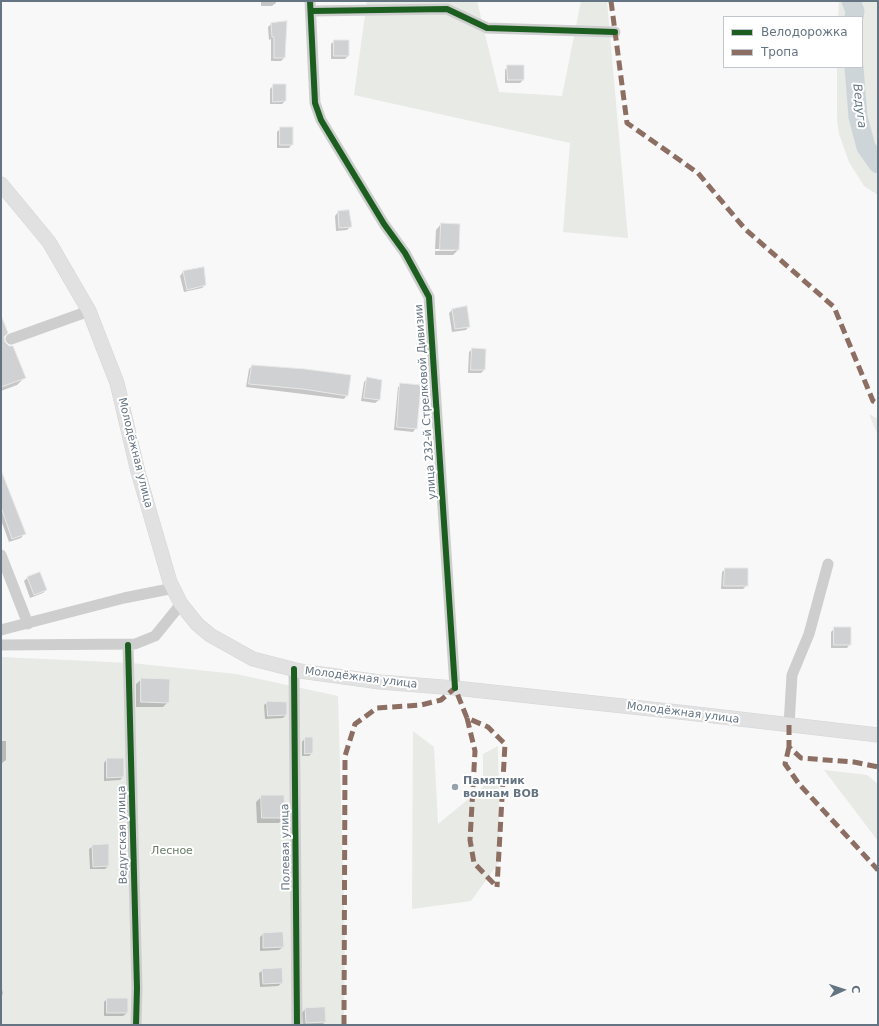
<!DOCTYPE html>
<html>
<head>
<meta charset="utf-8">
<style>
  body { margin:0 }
  #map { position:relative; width:879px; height:1026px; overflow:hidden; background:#f8f8f8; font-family:"DejaVu Sans",sans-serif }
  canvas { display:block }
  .frame { position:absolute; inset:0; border:2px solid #657482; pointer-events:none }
  .legend { position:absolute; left:723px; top:16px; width:140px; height:52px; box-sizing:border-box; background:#fff; border:1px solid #c1c7cd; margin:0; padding:5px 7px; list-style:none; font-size:12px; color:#657482 }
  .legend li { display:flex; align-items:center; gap:8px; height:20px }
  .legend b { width:20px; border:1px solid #c1c7cd }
  .north { position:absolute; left:823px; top:970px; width:40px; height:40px; -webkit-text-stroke:3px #fff; paint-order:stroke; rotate:87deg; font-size:11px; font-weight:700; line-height:16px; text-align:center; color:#657482 }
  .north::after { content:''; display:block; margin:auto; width:14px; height:18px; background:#657482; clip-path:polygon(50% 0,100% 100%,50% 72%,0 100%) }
</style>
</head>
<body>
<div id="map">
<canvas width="879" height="1026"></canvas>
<div class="frame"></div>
<ul class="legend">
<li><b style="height:5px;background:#1b5e20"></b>Велодорожка</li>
<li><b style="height:5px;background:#8d6e63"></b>Тропа</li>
</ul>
<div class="north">С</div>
</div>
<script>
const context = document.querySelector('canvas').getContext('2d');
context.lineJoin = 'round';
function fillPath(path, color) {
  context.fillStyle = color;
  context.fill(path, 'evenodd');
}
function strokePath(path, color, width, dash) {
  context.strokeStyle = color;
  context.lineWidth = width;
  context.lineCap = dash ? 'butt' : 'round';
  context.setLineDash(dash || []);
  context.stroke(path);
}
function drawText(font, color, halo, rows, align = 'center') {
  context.font = font + ' "DejaVu Sans",sans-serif';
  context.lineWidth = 4;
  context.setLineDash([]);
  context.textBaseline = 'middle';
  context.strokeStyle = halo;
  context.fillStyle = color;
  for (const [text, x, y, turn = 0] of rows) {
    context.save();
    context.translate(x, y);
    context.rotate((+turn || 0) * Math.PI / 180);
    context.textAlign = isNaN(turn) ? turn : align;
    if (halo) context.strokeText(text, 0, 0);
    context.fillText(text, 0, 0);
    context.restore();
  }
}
const green = new Path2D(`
  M367,1H477L499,92L562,96L581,1H607L628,238L563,232L570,143L354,95Z
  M839,1H878V195L864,186L849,162L839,134L837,119V67H862V17H838Z
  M869,414L878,419V437V436Z
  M1,657L131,663L236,674L338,696L345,940L344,1025H1Z
  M413,731L434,747L438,824L483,787V754L498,746L500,861L471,901L412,909Z
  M824,770L867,775L878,784V841Z`);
const shadow = new Path2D(`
  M261,1H276V3L272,6H261Z
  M271,24L284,58L281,61H271V39L269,40L268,27Z
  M334,41L348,56L345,59H331V44Z
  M508,66L523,80L520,83H505V70Z
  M274,85H285V101L282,104H270V89Z
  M281,128L292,144L289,148H277V132Z
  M349,211L351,226L347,230L336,231L335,216L338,212Z
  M441,224L458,250L453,255H435V251H454V249H435L436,230Z
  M183,272L205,285L202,288L184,292L180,276Z
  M452,310L469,326L466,330L452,332L449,313Z
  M1,327L4,342L24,378L17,385L1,391Z
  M472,349L484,370L481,373H468L469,352Z
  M252,366L347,395L344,399L246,387L249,369Z
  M368,378L379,400L375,403L361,401L364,382Z
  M401,384L416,428L413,432L394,430L398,387Z
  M1,471L24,534L21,538L9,542L1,520Z
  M725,569L747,585L743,589H721L722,572Z
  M27,578L46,590L43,593L30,598L24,581Z
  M835,628L850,644L847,648H831V632Z
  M142,679L168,702L163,707H136V684Z
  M268,702L286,715L283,718L265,719L264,705Z
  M305,738L312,753L309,756H302V742Z
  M1,741H6V760L2,763H1Z
  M107,759L123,777L120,780L104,781V763Z
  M262,796L284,817L279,823H257L256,802Z
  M93,846L108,866L105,869H90L89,849Z
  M263,934L283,947L279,950L260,951V937Z
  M263,970L282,983L278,986L260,987L259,973Z
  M1,985L3,994L1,995Z
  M107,999L127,1013L123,1016H104V1002Z
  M305,1009L325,1022L322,1025H303L302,1013Z`);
const river = new Path2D(`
  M851,1L855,11L854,17
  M854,67L858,117L866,147L878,164`);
const building = new Path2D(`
  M287,21L285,58H274V37H272L271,23Z
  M334,40H349V56H334Z
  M507,65H524V80H508Z
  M273,84H286V101L273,102Z
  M280,127H293V145H280Z
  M349,210L352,227L339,228L338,211Z
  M441,223L460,224L459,250H440Z
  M204,267L206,285L187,290L183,271Z
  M467,306L470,327L455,329L452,309Z
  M1,315L8,333L4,337L5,342L9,346H13L26,378L1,387Z
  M472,348L486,349L485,370H471Z
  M252,365L305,369L351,375L348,396L303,389L249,384Z
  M367,377L382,380L380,400L364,398Z
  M400,383L421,385L417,429L397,427Z
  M1,470L26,534L12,539L1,507Z
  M725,568H748V586H724Z
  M40,572L47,590L34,595L27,577Z
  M834,627H851V645H834Z
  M141,678L170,679L169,703L141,702Z
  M267,701L287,702V715L268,716Z
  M305,737H313V753L305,754Z
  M107,758H124V777L107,778Z
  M261,795H284L285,818H262Z
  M109,844V866L93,867L92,845Z
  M283,932L284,947L263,948V933Z
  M282,968L283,983L263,984L262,969Z
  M107,998H128V1013H107Z
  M325,1007L326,1022L306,1023L305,1008Z`);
const minor = new Path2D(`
  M310,1L315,103L321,120L384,224L405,253L429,297L455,688
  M311,11L447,9L487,28L615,32
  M11,339L89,311
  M1,555L28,624
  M1,630L124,598L174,588
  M1,645L135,644L155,636L181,604
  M128,645L137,988L136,1025
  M294,669L297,1025
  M789,725L792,675L809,634L828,564`);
const major = new Path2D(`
  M1,184L49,242L89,311L117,383L138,472L170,582L181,604L197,624L210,635L253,659L300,671L380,682L455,688L688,713L878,735`);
const quiet = new Path2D(`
  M611,1L627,123L698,173L745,229L834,307L873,401L878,404
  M467,718L475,751L470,840L474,863L497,887
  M789,725V747L801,758L854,762L878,767
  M789,747L785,764L799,784L878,870
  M344,1025L345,756L355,724L377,708L421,705L441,700L455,688L467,718L488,727L505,744L497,887`);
const cycleway = new Path2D(`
  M310,1L315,103L321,120L384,224L405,253L429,297L455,688
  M311,11L447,9L487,28L615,32
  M128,645L137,988L136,1025
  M294,669L297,1025`);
const markers = [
  [455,787,4,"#98a2ab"]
];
const streetNames = [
  ["улица 232-й Стрелковой Дивизии",426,402,-94],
  ["Молодёжная улица",135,453,76],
  ["Молодёжная улица",361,678,7],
  ["Молодёжная улица",683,713,7],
  ["Ведугская улица",123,835,-91],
  ["Полевая улица",286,847,-91]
];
const poiNames = [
  ["Памятник",463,781],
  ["воинам ВОВ",463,794]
];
const parkNames = [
  ["Лесное",172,851]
];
const waterNames = [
  ["Ведуга",859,106,83]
];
fillPath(green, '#e7eae5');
fillPath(shadow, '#0003');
strokePath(river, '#ced5d8', 19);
fillPath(building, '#cfd1d2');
strokePath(building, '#e8e8e8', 1);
strokePath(major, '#d4d5d6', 15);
strokePath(minor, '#cececf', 11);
strokePath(major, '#e1e1e2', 14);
strokePath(quiet, '#8d6e63', 5, [10, 5]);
strokePath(cycleway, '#1b5e20', 6);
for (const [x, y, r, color] of markers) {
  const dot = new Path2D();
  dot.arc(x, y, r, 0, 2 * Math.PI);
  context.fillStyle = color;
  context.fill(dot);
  strokePath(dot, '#fff', 1.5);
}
drawText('11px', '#657482', '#fff', streetNames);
drawText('bold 11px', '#657482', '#fff', poiNames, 'left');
drawText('11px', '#667a64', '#fff', parkNames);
drawText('italic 12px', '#657983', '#fff', waterNames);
</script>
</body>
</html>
